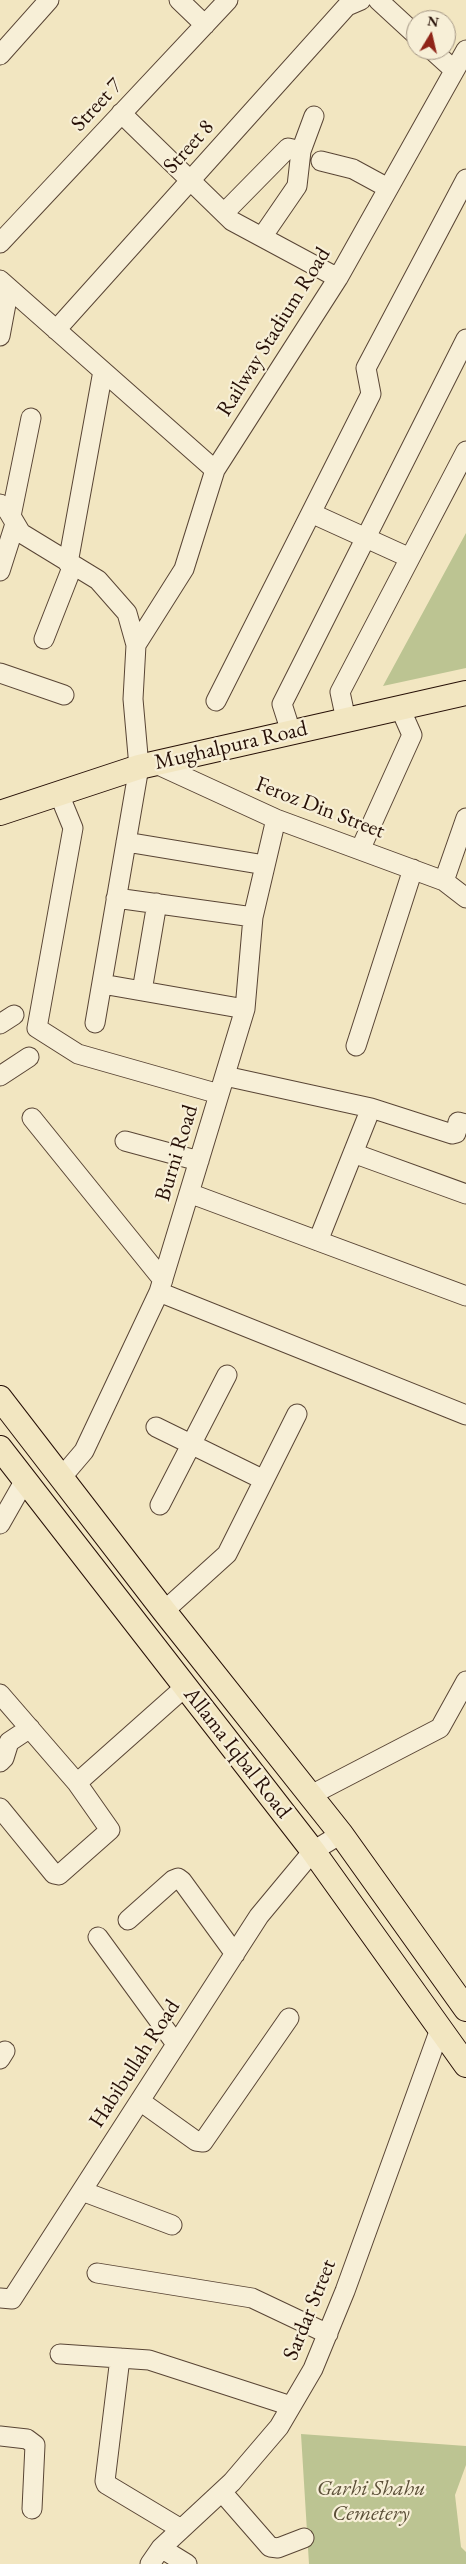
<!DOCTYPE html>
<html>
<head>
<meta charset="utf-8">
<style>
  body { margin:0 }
  #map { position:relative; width:466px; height:2564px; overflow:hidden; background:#f2e6c1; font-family:"EB Garamond",serif }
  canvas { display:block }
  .north { position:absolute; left:406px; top:10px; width:50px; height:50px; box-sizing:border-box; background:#f7efd7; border:1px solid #a39583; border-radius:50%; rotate:9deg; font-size:14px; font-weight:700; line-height:20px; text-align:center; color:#260f06 }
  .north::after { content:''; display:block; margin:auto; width:18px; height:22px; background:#8f2418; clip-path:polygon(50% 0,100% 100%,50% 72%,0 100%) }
</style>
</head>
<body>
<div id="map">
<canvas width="466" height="2564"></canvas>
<div class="north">N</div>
</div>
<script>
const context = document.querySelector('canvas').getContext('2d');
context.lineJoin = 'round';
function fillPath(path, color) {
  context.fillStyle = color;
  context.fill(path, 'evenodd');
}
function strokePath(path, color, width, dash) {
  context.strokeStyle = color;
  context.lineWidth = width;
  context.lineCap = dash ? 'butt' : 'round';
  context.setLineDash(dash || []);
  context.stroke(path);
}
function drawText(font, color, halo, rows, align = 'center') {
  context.font = font + ' "EB Garamond",serif';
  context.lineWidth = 4.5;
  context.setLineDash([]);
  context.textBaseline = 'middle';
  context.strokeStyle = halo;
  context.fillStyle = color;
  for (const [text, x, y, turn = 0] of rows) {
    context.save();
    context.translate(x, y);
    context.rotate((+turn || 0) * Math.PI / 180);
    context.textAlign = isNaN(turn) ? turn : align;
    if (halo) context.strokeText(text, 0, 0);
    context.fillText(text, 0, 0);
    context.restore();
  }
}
const green = new Path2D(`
  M466,533V668L383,686Z
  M301,2434L466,2446V2465L455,2495L461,2547L466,2552V2564H309Z`);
const minor = new Path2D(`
  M179,0L205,25
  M378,0L416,35
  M432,50L454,70
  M0,55L49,0
  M121,113L232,221L338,278
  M321,161L353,169L388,188
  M224,213L288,148L301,151
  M262,237L297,186L301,151L314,116
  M0,243L228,0
  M0,280L215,470
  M56,330L347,6L361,0
  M0,336L9,288
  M0,504L8,511L21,533L98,580L127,613L136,645L133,699L139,767L95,1023
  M11,516L31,418
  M410,558L466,451
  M68,563L103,371
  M0,571L15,524
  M44,639L73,565
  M136,645L184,569L215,470L338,278L466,50
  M0,673L64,695
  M216,701L311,513
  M346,720L340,692L410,558L311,513L371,394L366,368L466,179
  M291,732L282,704L466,339
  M154,763L276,819L444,881L466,898
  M59,794L73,828L37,1028L78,1054L219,1094
  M126,842L265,865
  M360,850L412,735L400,708
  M444,881L466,818
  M116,898L253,917
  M102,984L245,1009
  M142,991L157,903
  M0,1024L14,1015
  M356,1046L413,869
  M0,1076L29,1057
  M225,1076L371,1108L452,1134L456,1133L458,1122L466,1124
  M32,1118L163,1280
  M125,1141L199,1161
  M353,1153L466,1194
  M189,1193L466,1296
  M318,1241L371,1108
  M159,1292L466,1415
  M156,1427L264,1480
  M61,1478L84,1451L159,1292L245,1009L253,917L276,819
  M160,1505L227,1375
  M0,1524L25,1480
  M164,1611L227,1554L297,1414
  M0,1694L77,1783L185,1687
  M0,1762L4,1758L9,1742L30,1728
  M309,1796L440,1728L466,1681
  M0,1808L54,1874L59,1875L110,1830L77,1783
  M128,1920L173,1880L178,1878L182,1881L235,1954
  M98,1937L176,2044
  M0,2059L5,2051
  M140,2101L196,2141L203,2142L289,2018
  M82,2191L172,2225
  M97,2273L252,2298L328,2334
  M0,2298L12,2299L259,1916L313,1851L341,1834
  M60,2354L149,2360L291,2406
  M120,2358L105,2481L106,2484L181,2529
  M0,2436L27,2439L35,2445L32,2509
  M222,2492L270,2547L278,2548L304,2538
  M161,2548L187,2564
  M150,2564L161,2548L232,2482L279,2427L313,2369L345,2291L440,2029`);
const major = new Path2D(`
  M0,813L139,767L466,693
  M0,1398L164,1611L341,1834L466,2009
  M0,1448L313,1851L466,2065`);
const streetNames = [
  ["Street 7",97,105,-47],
  ["Street 8",189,147,-48],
  ["Railway Stadium Road",274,332,-58],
  ["Mughalpura Road",231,746,-13],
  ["Feroz Din Street",320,808,21],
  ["Burni Road",177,1153,-73],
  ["Allama Iqbal Road",237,1753,52],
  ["Habibullah Road",135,2064,-57],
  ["Sardar Street",310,2310,-68]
];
const parkNames = [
  ["Garhi Shahu",371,2489],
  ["Cemetery",371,2514]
];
fillPath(green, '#bcc492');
strokePath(minor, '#594535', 21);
strokePath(major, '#260f06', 26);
strokePath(minor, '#f7efd7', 19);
strokePath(major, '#f2e6c1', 24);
drawText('22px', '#260f06', '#f7efd7', streetNames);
drawText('italic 22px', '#5a4e37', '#f7efd7', parkNames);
</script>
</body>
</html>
